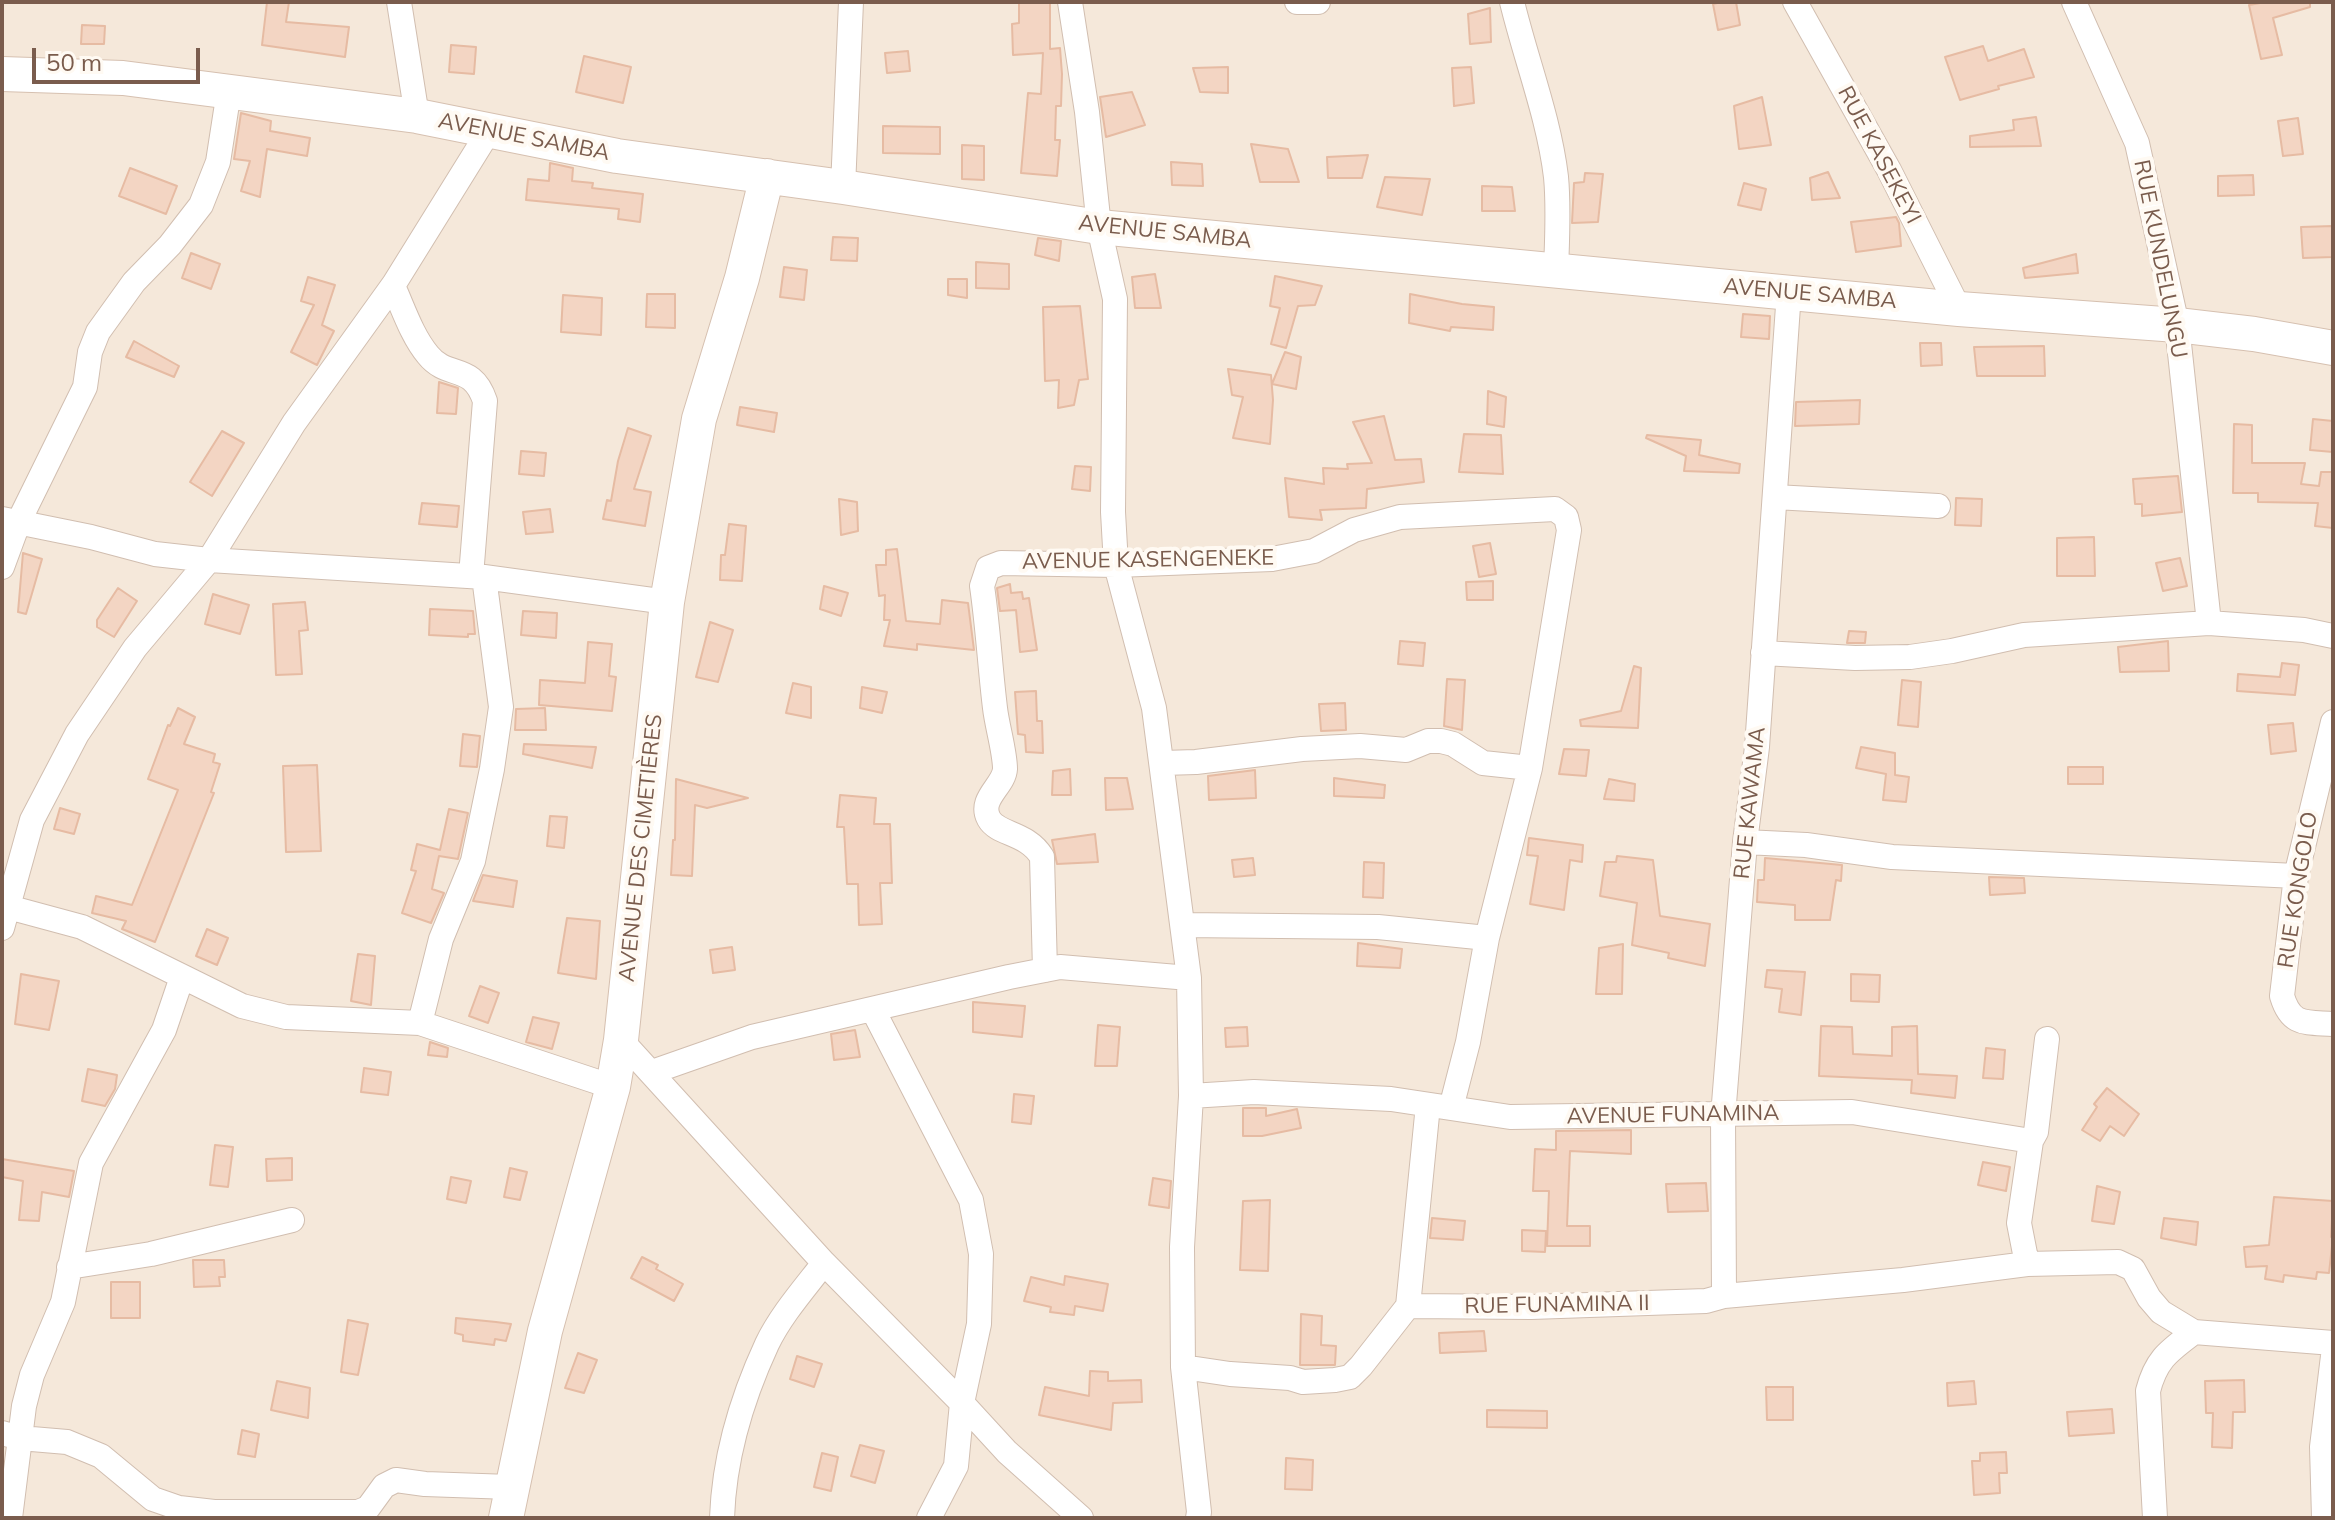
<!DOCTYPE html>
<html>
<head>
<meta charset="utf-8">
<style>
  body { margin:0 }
  #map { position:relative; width:2335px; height:1520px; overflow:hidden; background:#fdf6ec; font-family:Mulish,sans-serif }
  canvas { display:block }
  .frame { position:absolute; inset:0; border:4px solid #7a5c4d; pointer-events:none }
  .scale { position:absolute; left:32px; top:48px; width:168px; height:36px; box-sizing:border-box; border:4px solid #7a5c4d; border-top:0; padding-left:10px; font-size:24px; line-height:28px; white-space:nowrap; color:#7a5c4d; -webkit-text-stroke:6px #fffaf3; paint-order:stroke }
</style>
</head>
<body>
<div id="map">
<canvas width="2335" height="1520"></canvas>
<div class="frame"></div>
<div class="scale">50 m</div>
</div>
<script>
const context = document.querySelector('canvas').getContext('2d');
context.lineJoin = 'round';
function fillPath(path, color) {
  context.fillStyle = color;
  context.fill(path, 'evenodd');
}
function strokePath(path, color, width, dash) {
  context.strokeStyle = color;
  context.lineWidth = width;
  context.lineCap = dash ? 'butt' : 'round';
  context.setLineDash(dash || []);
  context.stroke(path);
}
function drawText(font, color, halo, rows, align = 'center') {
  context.font = font + ' Mulish,sans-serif';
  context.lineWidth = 8;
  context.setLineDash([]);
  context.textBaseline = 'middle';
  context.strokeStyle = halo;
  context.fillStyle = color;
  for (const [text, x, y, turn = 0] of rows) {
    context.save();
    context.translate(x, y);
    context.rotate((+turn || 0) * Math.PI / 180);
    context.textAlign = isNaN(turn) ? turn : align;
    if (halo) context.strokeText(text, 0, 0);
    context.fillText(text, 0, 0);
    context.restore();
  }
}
const residential = new Path2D(`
  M2,2H2333V1518H2Z`);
const building = new Path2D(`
  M267,2H289L286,22L349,27L345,57L262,45Z
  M1019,2H1050V49L1060,48L1062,74L1061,106H1056L1055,140H1060L1057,176L1021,173L1028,93L1041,94L1043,53L1013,55L1012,24L1019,23Z
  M1722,2H1736L1740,25L1718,30L1713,4Z
  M2266,2H2310V7L2273,18L2282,55L2261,59L2249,5Z
  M1490,8L1491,42L1470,44L1468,14Z
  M82,25L105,26L104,44H81Z
  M451,45L476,47L474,74L449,72Z
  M1983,46L1988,61L2024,49L2034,77L1998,86L1999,89L1960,100L1945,57Z
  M908,51L910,71L887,73L885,53Z
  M584,56L631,67L623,103L576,92Z
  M1228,67V93L1200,92L1193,68Z
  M1471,67L1474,103L1454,106L1452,68Z
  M1132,92L1145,125L1106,137L1100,97Z
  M1762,97L1771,145L1739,149L1734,106Z
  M241,113L271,121L270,131L310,138L307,156L267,149L260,197L241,191L250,161L234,159Z
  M2036,117L2041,146L1970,147V136L2014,130L2013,120Z
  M2298,118L2303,154L2283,156L2278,121Z
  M883,126L940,127V154L883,153Z
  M1251,144L1288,149L1299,182H1260Z
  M962,145L984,146V180L962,179Z
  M1368,155L1362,178H1328L1327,157Z
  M1171,162L1202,164L1203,186L1172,185Z
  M550,163L573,168L572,181L593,183L592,188L643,194L640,222L618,219L619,209L526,200L528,179L549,181Z
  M130,168L177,186L166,214L119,196Z
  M1828,172L1840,198L1812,200L1810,178Z
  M1585,173L1603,174L1598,222L1572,223L1574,183L1584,182Z
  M2253,175L2254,195L2218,196V176Z
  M1385,177L1430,179L1422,215L1377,207Z
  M1744,183L1766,189L1761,210L1738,205Z
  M1482,186L1512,187L1515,211H1482Z
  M1896,217L1899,223L1901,246L1856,252L1851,222Z
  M2333,226V257L2303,258L2301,227Z
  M833,237L858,238L857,261L831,260Z
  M1038,238L1061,241L1059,261L1035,255Z
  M191,253L220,264L211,289L182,278Z
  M2076,254L2078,273L2025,278L2023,268Z
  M976,262L1009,264V289L976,288Z
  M784,267L807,270L804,300L780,297Z
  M1155,274L1161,308H1135L1132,277Z
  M1275,276L1322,286L1315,305L1298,306L1286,348L1271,344L1280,308L1270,306Z
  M308,277L335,285L322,325L334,331L317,365L291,352L314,305L301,301Z
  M948,279H967V298L948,295Z
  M647,294H675V328L646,327Z
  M1410,294L1462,304L1494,307L1493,330L1451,327L1450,331L1409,323Z
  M563,295L602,298L601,335L561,332Z
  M1080,306L1088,379L1079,380L1074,405L1058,408L1059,380L1045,381L1043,307Z
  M1743,314L1770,316L1769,339L1741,337Z
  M134,341L179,366L174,377L126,357Z
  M1920,343H1941L1942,365L1921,366Z
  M2044,346L2045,376H1977L1974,347Z
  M1285,352L1301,357L1296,389L1272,384Z
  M1228,369L1271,375L1273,400L1270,444L1233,438L1243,397L1232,395Z
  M439,382L458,388L456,414L437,413Z
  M1488,391L1506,397L1504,427L1487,424Z
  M1860,400L1859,424L1795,426L1796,402Z
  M740,407L777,413L774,432L737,425Z
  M1384,416L1395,460L1421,459L1424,482L1367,489L1366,508L1320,510L1322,520L1289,517L1285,478L1324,484L1323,468L1348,469L1347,464L1372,463L1353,422Z
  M2313,419L2333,421V452L2310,450Z
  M2234,424L2252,425V463H2305L2301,484L2319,486L2321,472H2333V528L2315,526L2318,503L2258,502V493H2233Z
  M628,428L651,436L634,489L651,492L645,526L603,519L607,500L611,501L618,461Z
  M222,431L244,443L212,496L190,482Z
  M1464,434L1501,435L1503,474L1459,472Z
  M1647,435L1701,440L1699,455L1740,464L1739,473L1684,471L1686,456L1646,438Z
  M521,451L546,453L544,476L519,474Z
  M1075,466L1091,467L1090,491L1072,489Z
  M2178,476L2182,512L2142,516V504H2135L2133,479Z
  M1956,498L1982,499L1981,526L1955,525Z
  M839,499L857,502L858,531L841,535Z
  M422,503L459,506L457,527L419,524Z
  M550,509L553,532L526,534L523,512Z
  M729,524L746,526L742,581L720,580L721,555H725Z
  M2094,537L2095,576H2057V538Z
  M1490,543L1496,574L1479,577L1473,546Z
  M897,549L906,621L940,624L942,600L968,603L974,650L917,644V650L884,646L890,620H884L885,595L879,596L876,565H886V550Z
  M23,553L42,559L26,614L18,612Z
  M2180,558L2187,586L2163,591L2156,563Z
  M1493,581V600H1467L1466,582Z
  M1010,584L1011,593L1022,592L1023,599L1029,598L1037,650L1020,652L1016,610L1000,611L997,588Z
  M824,586L848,593L841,616L820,609Z
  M118,588L137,601L114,637L97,627V620Z
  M213,594L249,605L240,634L205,624Z
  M305,602L308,630L299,631L302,674L276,675L273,604Z
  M430,609L473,611L475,634H468V637L429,635Z
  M523,611L557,613L556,638L521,635Z
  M710,622L733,630L718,682L696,677Z
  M1849,631L1866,632L1865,643H1847Z
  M1400,641L1425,643L1423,666L1398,664Z
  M2168,641L2169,671L2120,672L2118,647Z
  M588,642L612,644L609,676L616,677L612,711L539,705L540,680L585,683Z
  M2282,663L2299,665L2295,695L2237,691L2238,674L2280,677Z
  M1634,666L1641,668L1638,728L1581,726L1580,720L1621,711Z
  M1447,679L1465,680L1462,730L1444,726Z
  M1902,680L1921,682L1918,727L1898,725Z
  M793,683L811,687V718L786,713Z
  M862,687L887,692L882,713L860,708Z
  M1036,691L1037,721H1042L1043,753L1026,752L1025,735L1018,734L1015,692Z
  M1345,703L1346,730L1321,731L1319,704Z
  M178,708L195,717L184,744L215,754L213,762L220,764L211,792L214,793L155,942L122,929L126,921L92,913L96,896L132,905L178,790L148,779L168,725L170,726Z
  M545,708L546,730H515L516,709Z
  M2293,723L2296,751L2271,754L2268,725Z
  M463,734L480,736L477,767L460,766Z
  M524,744L596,747L592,768L523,754Z
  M1861,747L1895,753V775L1909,777L1906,802L1883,800L1886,774L1856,768Z
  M1564,749L1589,750L1586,776L1559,774Z
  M317,765L321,851L286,852L283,766Z
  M2068,767H2103V784H2068Z
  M1070,769L1071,795H1052L1053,771Z
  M1255,770L1256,798L1209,800L1208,776Z
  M1105,778H1127L1133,809L1106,810Z
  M1334,778L1385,785L1384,798L1334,796Z
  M676,779L748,798L707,808L695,805L692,876L671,875L673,840H675Z
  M1609,779L1635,784L1634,801L1604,799Z
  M840,795L876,798L874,824H890L892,883H880L882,924L859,925L858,884H847L844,827H837Z
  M60,808L80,814L74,834L54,829Z
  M449,809L468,813L458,859L439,856L432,889L444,893L431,923L402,913L416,871L411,870L417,844L440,850Z
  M550,816L567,817L564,848L547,846Z
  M1095,834L1098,862L1057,864L1052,840Z
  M1529,838L1583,845L1582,862L1570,860L1564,910L1530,904L1538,856L1527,855Z
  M1617,856L1653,860L1660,916L1710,924L1705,966L1668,958L1669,953L1632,945L1637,903L1600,896L1605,862H1616Z
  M1253,858L1255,875L1234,877L1232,860Z
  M1765,858L1842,865L1841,881L1836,880L1830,920H1795V905L1757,902L1758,880H1764Z
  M1364,862L1384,863L1383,898L1363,897Z
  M483,875L517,881L513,907L473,901Z
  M1989,877L2024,878L2025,893L1990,895Z
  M567,918L600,921L596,979L558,973Z
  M207,929L228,938L217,965L196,956Z
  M1358,943L1402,949L1400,968L1357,966Z
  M1623,944L1622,994H1596L1599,948Z
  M732,947L735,970L713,973L710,950Z
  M358,954L375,956L371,1005L351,1001Z
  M1767,970L1805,972L1801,1015L1779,1012L1782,989L1765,987Z
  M21,974L59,981L49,1030L15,1024Z
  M1851,974L1880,975L1879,1002L1851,1001Z
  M480,986L499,993L488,1023L469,1016Z
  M973,1002L1025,1006L1022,1037L973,1032Z
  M533,1017L559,1023L552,1049L526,1042Z
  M1098,1025L1120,1027L1117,1066H1095Z
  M1821,1026L1852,1027L1853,1054L1892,1056V1027L1917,1026L1918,1074L1957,1076L1955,1098L1911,1093L1912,1080L1819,1076Z
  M1247,1027L1248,1046L1226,1047L1225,1028Z
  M855,1030L860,1057L834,1060L831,1034Z
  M430,1042L448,1048L447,1057L428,1055Z
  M1986,1048L2005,1050L2003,1079L1983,1078Z
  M364,1068L391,1072L388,1095L361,1092Z
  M88,1069L117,1075L115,1089L105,1106L82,1101Z
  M2107,1088L2139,1114L2124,1136L2110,1126L2100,1141L2082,1130L2097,1107L2094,1104Z
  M1014,1094L1034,1096L1031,1124L1012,1122Z
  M1243,1108H1266V1116L1297,1109L1301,1128L1262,1136H1243Z
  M1631,1130V1154L1570,1151L1567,1226H1590V1246H1547L1549,1191H1533L1535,1149L1556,1150V1131Z
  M215,1145L233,1147L228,1187L210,1185Z
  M292,1158V1180L267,1181L266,1159Z
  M2,1159L74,1171L69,1197L42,1192L39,1221L19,1220L23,1181L2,1177Z
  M1983,1162L2010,1167L2006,1191L1978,1185Z
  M510,1168L527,1172L520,1200L504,1197Z
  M451,1177L471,1181L466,1203L447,1199Z
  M1153,1178L1171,1181L1169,1208L1149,1205Z
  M1706,1183L1708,1211L1668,1212L1666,1184Z
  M2097,1186L2120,1192L2114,1224L2092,1221Z
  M2274,1197L2333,1201L2331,1237H2333L2329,1273L2317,1272L2316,1279L2284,1275L2283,1282L2265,1279L2267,1266L2246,1267L2244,1247L2269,1245Z
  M1270,1200L1268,1271L1240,1270L1243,1201Z
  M1432,1218L1465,1221L1463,1240L1430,1238Z
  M2164,1218L2198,1222L2196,1245L2161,1238Z
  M1522,1230L1546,1231L1545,1252L1522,1251Z
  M642,1257L658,1265L656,1269L683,1284L674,1301L631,1278Z
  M193,1260H224L225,1277H219L220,1286L194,1287Z
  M1065,1276L1108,1284L1103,1311L1075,1306L1074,1315L1050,1312L1051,1307L1024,1301L1031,1277L1064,1285Z
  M111,1282H140V1318H111Z
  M1301,1314L1322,1316L1321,1345L1336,1346L1335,1365H1300Z
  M456,1318L496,1322L511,1324L506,1341L495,1339L494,1345L463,1341V1335L455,1333Z
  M348,1320L368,1324L358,1375L341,1372Z
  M1484,1331L1486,1351L1440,1353L1439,1333Z
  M578,1353L597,1360L584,1393L565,1388Z
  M797,1356L822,1364L814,1387L790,1379Z
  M1090,1371L1108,1372V1381L1141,1380L1142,1402L1113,1403L1111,1430L1039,1415L1045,1387L1089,1396Z
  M2244,1380L2245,1412H2233L2232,1448L2212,1447L2213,1413H2206L2205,1381Z
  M277,1381L310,1388L308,1418L271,1410Z
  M1974,1381L1976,1404L1948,1406L1947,1383Z
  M1766,1387H1793V1420H1767Z
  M2112,1409L2114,1433L2069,1436L2067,1412Z
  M1487,1410L1547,1411V1428L1487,1427Z
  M242,1430L259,1434L255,1457L238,1454Z
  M860,1445L884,1451L875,1483L851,1476Z
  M2006,1452L2007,1473H1999L2000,1493L1974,1495L1972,1461H1980V1453Z
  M822,1453L838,1457L831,1491L814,1487Z
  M1286,1458L1313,1460L1312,1490L1285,1489Z`);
const street = new Path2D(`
  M399,2L417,116
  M1070,2L1087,112L1099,227L1115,299L1113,512L1116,565L1154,708L1189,978L1191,1096L1182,1247L1183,1367L1199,1512L1198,1518
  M1297,2H1318
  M1512,2C1526,60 1549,118 1556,177C1559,208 1557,240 1556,271
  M1795,2L1889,170L1959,309
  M2074,2L2137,143L2177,325L2209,623
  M843,187L851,2
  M393,286C403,308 412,336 428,355C448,380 472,362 485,401L471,576
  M1775,497L1938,506
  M2,519L91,537L155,554L209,560L484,577L667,602
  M2,567L19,521L85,387L90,352L98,332L134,282L170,245L201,205L218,162L229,91
  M1763,653L1855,658L1910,657L1952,651L2024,635L2209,623L2304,630L2333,636
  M2333,722L2296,876L2282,996C2291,1026 2305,1022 2333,1024
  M1163,763L1196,762L1302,749L1360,746L1406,750L1428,741H1441L1453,744L1483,763L1530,768
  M1745,842L1806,845L1892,857L2296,876
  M8,907L82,927L242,1006L286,1017L420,1023L613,1087
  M1183,925L1378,927L1487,938
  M2,928L32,820L77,734L135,648L209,560L294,423L394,284L489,131
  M1045,970L1042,857C1027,832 998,835 989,819C978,799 1004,786 1005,769C1005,752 997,726 995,708C990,667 988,627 982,586L988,568L1001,563L1116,565L1272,559L1314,551L1354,530L1400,517L1555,509L1566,517L1569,530L1530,768L1487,938L1468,1042L1451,1108
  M873,1010L971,1200L981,1254L979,1324L962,1403L956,1466L929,1518
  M420,1023L441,939L473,861L492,769L501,707L484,577
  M621,1040L824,1263L962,1403L1007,1452L1081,1518
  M652,1072L752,1037L1009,977L1060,967L1189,978
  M1191,1096L1254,1092L1391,1099L1510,1117L1852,1112L2031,1141L2019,1223L2027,1264
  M2031,1141L2036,1132L2047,1039
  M69,1267L151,1254L292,1220
  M1724,1296L1903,1280L2027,1264L2118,1262L2133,1269L2149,1298L2161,1312L2194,1332L2333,1343
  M1408,1306L1531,1307L1706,1301L1724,1296L1723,1116L1745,842L1757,747L1789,292
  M1183,1367L1230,1374L1290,1378L1303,1382L1335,1380L1350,1377L1361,1366L1408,1306L1428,1105
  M2,1433L20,1438L67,1442L101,1456L153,1499L179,1508L214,1512H358L368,1508L384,1486L396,1480L425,1484L510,1487
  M10,1518L24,1406L32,1375L63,1302L91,1163L164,1030L182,977
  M722,1518C724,1459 742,1398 767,1344C781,1315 804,1289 824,1263
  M2155,1518L2148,1391C2156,1359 2169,1351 2194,1332
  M2324,1518L2322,1447L2333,1356`);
const secondary = new Path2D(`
  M2,74L123,78L417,116L617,156L843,187L1099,227L1959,309L2177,325L2254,334L2333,348
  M506,1518L545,1331L613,1087L621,1040L667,602L699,419L742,278L767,176`);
const streetNames = [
  ["AVENUE SAMBA",524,137,11],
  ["RUE KASEKEYI",1879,155,62],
  ["AVENUE SAMBA",1165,232,6],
  ["RUE KUNDELUNGU",2160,259,79],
  ["AVENUE SAMBA",1810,294,5],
  ["AVENUE KASENGENEKE",1148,560,-1],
  ["RUE KAWAMA",1750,803,-84],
  ["AVENUE DES CIMETIÈRES",641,848,-84],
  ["RUE KONGOLO",2298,890,-81],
  ["AVENUE FUNAMINA",1673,1115,-1],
  ["RUE FUNAMINA II",1557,1305,-1]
];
fillPath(residential, '#f5e8da');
fillPath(building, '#f3d5c3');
strokePath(building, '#e6bba3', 2);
strokePath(street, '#d1beb0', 26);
strokePath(secondary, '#d6c0b0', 36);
strokePath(street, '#fff', 24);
strokePath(secondary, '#fff', 34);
drawText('22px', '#7a5c4d', '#fffaf3', streetNames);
</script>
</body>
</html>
